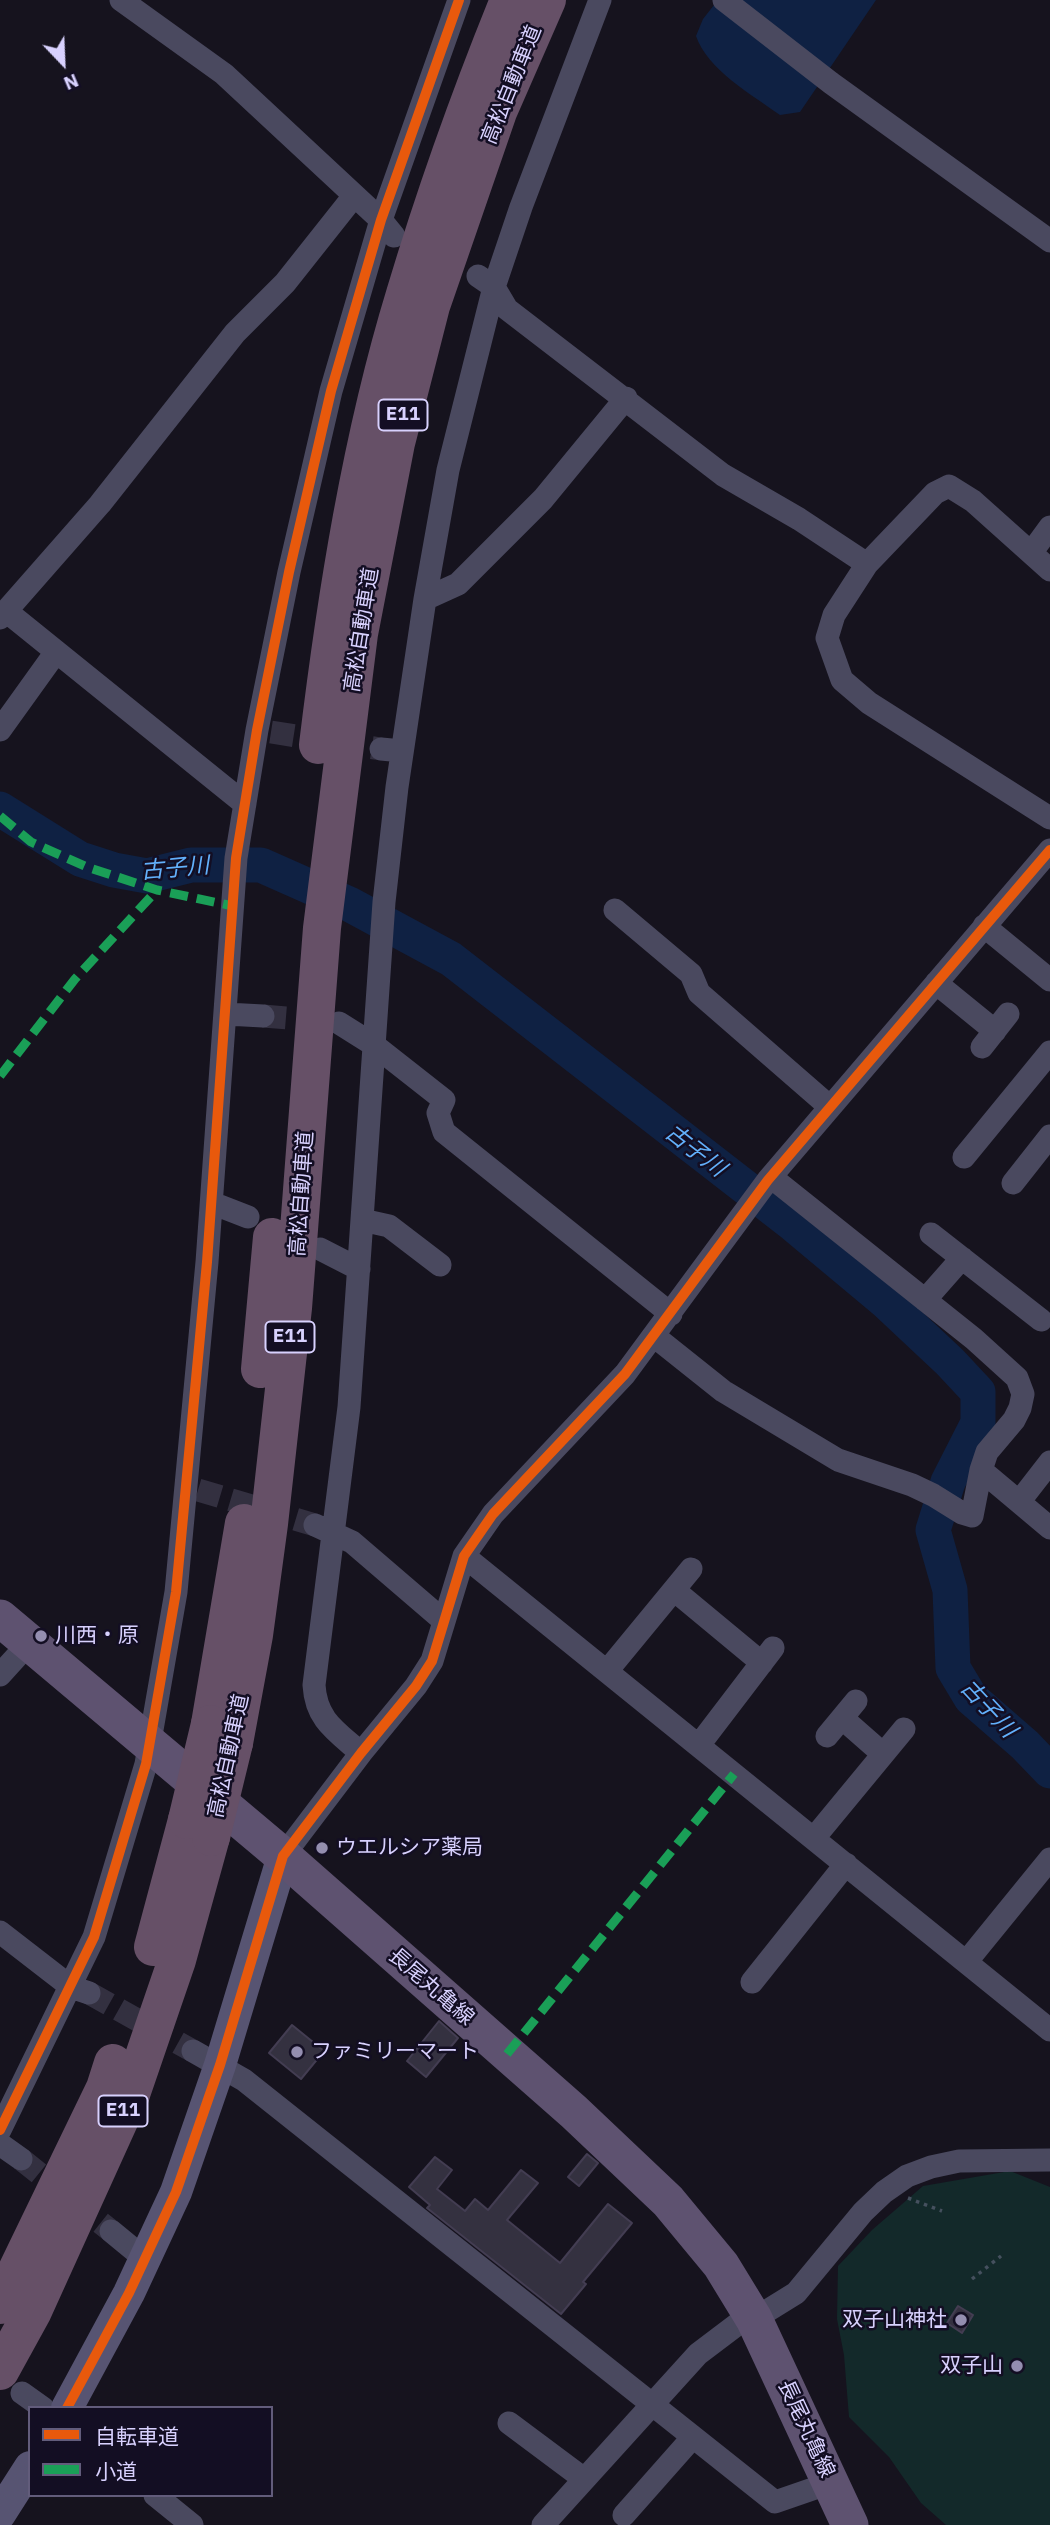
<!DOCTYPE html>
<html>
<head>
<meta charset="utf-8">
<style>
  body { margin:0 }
  #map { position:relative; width:1050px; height:2525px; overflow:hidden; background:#16131e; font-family:"IBM Plex Sans","Noto Sans JP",sans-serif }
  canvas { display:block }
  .legend { position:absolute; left:28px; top:2406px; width:245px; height:91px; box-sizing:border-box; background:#130e23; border:2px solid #625c7b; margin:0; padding:9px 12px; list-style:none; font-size:21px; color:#d8d1fe }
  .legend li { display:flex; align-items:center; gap:14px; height:35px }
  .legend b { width:35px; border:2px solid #625c7b }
  .north { position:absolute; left:28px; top:28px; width:70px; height:70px; -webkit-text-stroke:5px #130e23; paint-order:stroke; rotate:157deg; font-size:19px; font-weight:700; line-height:28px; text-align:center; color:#d8d1fe }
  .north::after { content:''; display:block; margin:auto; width:24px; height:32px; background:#d8d1fe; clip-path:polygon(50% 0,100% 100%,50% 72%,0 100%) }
</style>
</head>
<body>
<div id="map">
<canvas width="1050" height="2525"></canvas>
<ul class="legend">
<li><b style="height:9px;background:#e8590c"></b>自転車道</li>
<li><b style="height:9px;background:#1a9f57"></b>小道</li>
</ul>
<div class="north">N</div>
</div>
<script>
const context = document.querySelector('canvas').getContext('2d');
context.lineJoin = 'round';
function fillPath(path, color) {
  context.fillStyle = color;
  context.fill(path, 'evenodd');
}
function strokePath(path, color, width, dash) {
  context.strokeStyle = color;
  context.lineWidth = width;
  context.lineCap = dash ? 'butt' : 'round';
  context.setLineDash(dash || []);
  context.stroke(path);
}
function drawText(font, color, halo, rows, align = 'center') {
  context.font = font + ' "IBM Plex Sans","Noto Sans JP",sans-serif';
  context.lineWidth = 5;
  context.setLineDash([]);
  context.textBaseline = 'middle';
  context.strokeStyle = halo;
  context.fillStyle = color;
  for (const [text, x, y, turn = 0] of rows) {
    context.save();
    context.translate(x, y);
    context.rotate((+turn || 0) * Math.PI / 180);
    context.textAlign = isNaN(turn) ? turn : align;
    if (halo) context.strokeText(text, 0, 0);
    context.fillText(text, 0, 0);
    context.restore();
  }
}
const green = new Path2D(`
  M1010,2171L1050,2187V2525H946L921,2503L889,2457L849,2417L844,2355L837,2319L838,2266L872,2230L923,2186Z`);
const water = new Path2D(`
  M718,0H876L800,112L780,115C752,95 707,69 696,36L703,19Z`);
const river = new Path2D(`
  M0,809L80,859L114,870L147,876L191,865H261L349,904L451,959L794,1225L885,1301L950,1362L978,1392V1423L948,1482L933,1530L950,1590L953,1668L971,1698L1025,1745L1050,1771`);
const building = new Path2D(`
  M439,2021L458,2038L426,2077L407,2061Z
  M292,2025L324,2051L301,2079L269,2053Z
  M587,2154L598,2163L579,2186L568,2177Z
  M435,2157L452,2170L437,2189L465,2211L475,2199L488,2210L521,2170L538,2183L507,2220L560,2263L608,2204L632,2223L583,2282L586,2284L561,2314L427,2208L430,2205L409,2187Z
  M958,2306L973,2315L962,2333L947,2323Z`);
const streetTunnel = new Path2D(`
  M271,732L381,749
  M263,1016L325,1021
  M198,1490L315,1525
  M89,1993L193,2051
  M21,2159L111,2231`);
const path = new Path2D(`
  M908,2198L942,2211
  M972,2279L1001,2256`);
const street = new Path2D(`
  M121,0L224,74L381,220L394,236
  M724,0L831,83L1050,241
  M478,276L494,287L507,309L723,475L799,519L867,564
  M1031,553L1050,527
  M1050,570L973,501L949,486L935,493L867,564L834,615L827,638L842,680L869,703L1050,818
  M425,599L458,584L543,499L626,398
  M6,611L245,804
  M0,618L100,504L235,333L285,283L354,196
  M0,730L56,652
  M381,749L402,751
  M615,910L691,974L699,993L830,1107
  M984,926L1050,980
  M936,983L995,1031
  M226,1014L263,1016
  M339,1023L374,1045L444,1100L438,1113L444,1132L671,1314
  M982,1047L1008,1014
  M964,1157L1050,1052
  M771,1177L974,1339L1017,1378L1023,1394L1020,1408L1014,1420L987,1452L981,1470
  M1013,1183L1050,1136
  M212,1203L248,1217
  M362,1220L389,1226L440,1265
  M931,1234L1041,1320
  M320,1249L359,1269
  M925,1300L962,1258
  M654,1336L723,1391L838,1460L912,1485L933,1495L962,1513L972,1516L981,1470L1050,1528
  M1019,1502L1050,1462
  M315,1525L352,1542L444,1621
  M464,1556L1050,2030
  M674,1590L762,1663
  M607,1671L691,1569
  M0,1675L29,1643
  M842,1718L883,1754
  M827,1736L856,1701
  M699,1745L773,1648
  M361,1753C336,1731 316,1720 314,1685L349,1407L384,902L397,787L425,599L448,470L494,287L521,207L600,0
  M814,1838L904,1729
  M283,1856L361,1753L416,1686L432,1661L464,1556L493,1514L625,1374L768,1180L1050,850
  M0,1932L71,1987L89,1993
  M967,1961L1050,1859
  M752,1982L846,1864
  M193,2051L244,2080L775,2502L830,2483
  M0,2130L94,1937L146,1764L176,1592L207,1262L236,858L257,730L289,572L331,391L381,220L459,0
  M0,2144L21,2159
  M111,2231L145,2259
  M22,2393L43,2408
  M509,2423L584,2479
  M155,2495L192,2525
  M624,2515L693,2437
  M543,2525L698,2354L739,2323L754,2319L796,2293L863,2212L884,2192L907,2176L931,2167L959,2161L1050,2160`);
const secondary = new Path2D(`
  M67,2408L129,2293L176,2192L220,2065L283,1856
  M0,2514L30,2467`);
const primary = new Path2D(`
  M0,1618L283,1856L574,2112L668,2201L721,2265L754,2319L850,2525`);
const highway = new Path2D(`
  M318,745C336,596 361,438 405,294C435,194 470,96 509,0
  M260,1369L272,1237
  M210,1724L244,1523
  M234,1743L254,1635L269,1524L293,1308L322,928L359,634L396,443L431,306L498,112L547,0
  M153,1947L187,1820
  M0,2305L105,2088L113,2063
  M0,2371L33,2311L130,2097L177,1960L211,1837`);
const highwayBridge = new Path2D(`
  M187,1820L210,1724
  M211,1837L234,1743`);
const quiet = new Path2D(`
  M0,816L31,842L87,867L157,890L233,906
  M0,1076L75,979L157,890
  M507,2054L734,1774`);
const cycleway = new Path2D(`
  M0,2130L94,1937L146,1764L176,1592L207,1262L236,858L257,730L289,572L331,391L381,220L459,0
  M67,2408L129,2293L176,2192L220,2065L283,1856L361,1753L416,1686L432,1661L464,1556L493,1514L625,1374L768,1180L1050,850`);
const markers = [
  [41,1636,7,"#948eb0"],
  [322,1848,7,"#948eb0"],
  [297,2052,7,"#948eb0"],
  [961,2320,7,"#948eb0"],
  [1017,2366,7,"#948eb0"]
];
const shields = [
  [403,415,49],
  [290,1337,49],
  [123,2111,49]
];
const shieldNames = [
  ["E11",403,415],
  ["E11",290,1337],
  ["E11",123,2111]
];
const streetNames = [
  ["高松自動車道",512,85,-68],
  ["高松自動車道",362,630,-81],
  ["高松自動車道",302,1194,-86],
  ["高松自動車道",229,1756,-78],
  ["長尾丸亀線",431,1987,41],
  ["長尾丸亀線",806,2429,65]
];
const poiNames = [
  ["川西・原",55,1636],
  ["ウエルシア薬局",336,1848],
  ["ファミリーマート",311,2052],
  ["双子山神社",947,2320,"right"],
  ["双子山",1003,2366,"right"]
];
const waterNames = [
  ["古子川",175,869,-5],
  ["古子川",695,1151,38],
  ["古子川",988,1709,47]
];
fillPath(green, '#13292a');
fillPath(water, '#0f2143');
strokePath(river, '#0f2143', 35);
fillPath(building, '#343140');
strokePath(building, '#433d52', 2);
strokePath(streetTunnel, '#333040', 23, [23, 11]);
strokePath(path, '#45505e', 3.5, [3.5, 5]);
strokePath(street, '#4a495f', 23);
strokePath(secondary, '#575472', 32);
strokePath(primary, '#5e5270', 37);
strokePath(highway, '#665067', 38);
strokePath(highwayBridge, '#665067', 38);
strokePath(quiet, '#1a9f57', 9, [18, 9]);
strokePath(cycleway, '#e8590c', 10);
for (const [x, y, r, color] of markers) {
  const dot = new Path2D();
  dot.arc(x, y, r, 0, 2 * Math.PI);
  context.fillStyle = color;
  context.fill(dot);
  strokePath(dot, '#130e23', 2.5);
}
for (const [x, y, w] of shields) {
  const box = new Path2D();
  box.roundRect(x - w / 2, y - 15.5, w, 31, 5);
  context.fillStyle = '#130e23';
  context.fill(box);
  strokePath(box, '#d8d1fe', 2);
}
drawText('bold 19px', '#d8d1fe', null, shieldNames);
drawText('21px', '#d8d1fe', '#130e23', streetNames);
drawText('21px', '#d8d1fe', '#130e23', poiNames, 'left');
drawText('italic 23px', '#62b0fb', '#130e23', waterNames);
</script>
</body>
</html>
